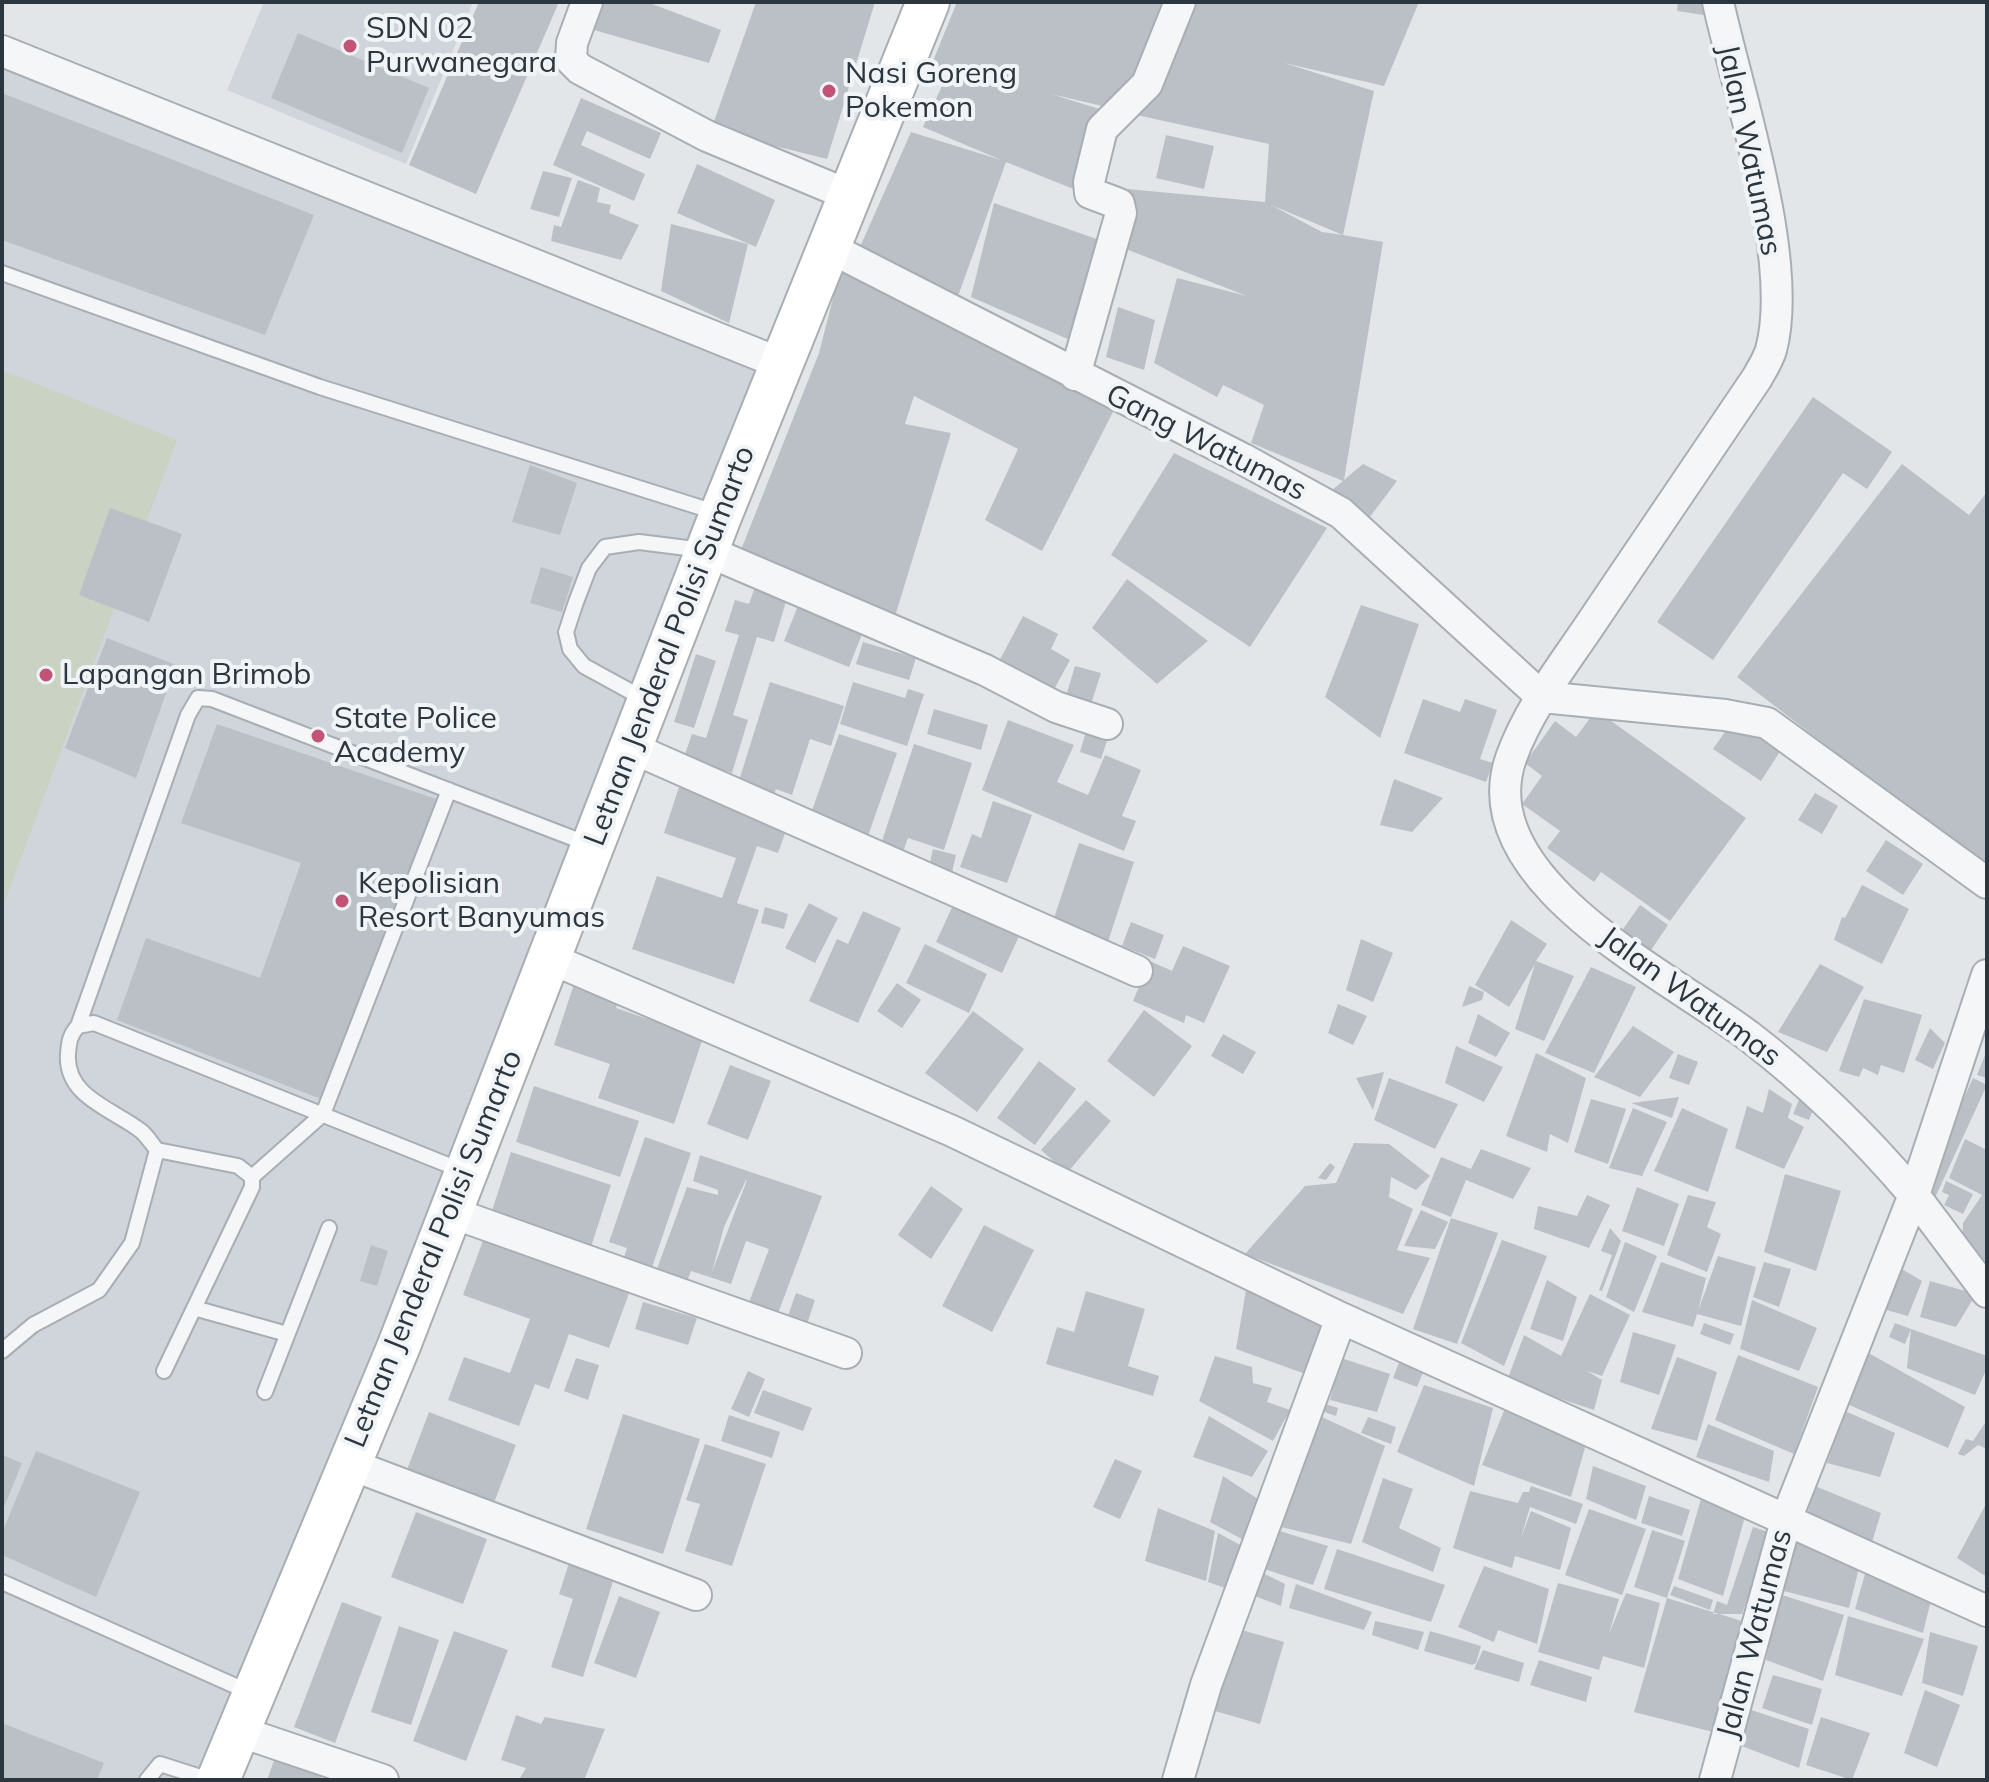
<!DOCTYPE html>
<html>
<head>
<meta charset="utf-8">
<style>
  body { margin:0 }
  #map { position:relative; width:1989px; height:1782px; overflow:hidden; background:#e2e6e9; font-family:Mulish,sans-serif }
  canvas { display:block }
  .frame { position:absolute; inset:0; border:4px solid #2c363f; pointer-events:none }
</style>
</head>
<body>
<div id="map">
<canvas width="1989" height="1782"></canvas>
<div class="frame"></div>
</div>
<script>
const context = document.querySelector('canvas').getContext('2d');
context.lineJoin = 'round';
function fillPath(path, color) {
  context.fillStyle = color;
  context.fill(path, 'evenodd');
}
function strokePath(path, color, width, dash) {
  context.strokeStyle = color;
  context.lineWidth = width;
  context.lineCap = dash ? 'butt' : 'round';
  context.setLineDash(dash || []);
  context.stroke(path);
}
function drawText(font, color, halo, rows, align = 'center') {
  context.font = font + ' Mulish,sans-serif';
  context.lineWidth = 8;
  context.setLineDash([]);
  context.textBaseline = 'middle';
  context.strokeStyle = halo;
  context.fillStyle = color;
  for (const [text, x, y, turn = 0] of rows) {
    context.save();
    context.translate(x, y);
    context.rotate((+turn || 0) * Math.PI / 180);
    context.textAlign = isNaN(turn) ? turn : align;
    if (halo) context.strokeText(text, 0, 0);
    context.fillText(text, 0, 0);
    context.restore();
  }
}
const built = new Path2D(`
  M264,2H473L406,164L227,90Z
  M2,51L782,364L218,1780H2Z`);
const green = new Path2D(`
  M2,370L177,440L2,909Z`);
const building = new Path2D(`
  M479,2H559L476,194L409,165Z
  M603,2H647L721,30L709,63L594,30Z
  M756,2H875L827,159L711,130Z
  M957,2H1178L1119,110L1051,94L1106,111L1081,192L1006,162L957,299L860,247L911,132L1001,160L923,127L949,71L931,66Z
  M1189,2H1419L1384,86L1284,63L1374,91L1343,235L1383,242L1344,480L1363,464L1397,481L1366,522L1331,491L1343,481L1251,443L1264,405L1223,385L1217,397L1154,363L1177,278L1247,296L1118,246L1128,189L1265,202L1269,144L1132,114ZM1271,205L1343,235L1322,232Z
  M1678,2H1706L1704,15L1677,11Z
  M298,33L429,88L402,153L271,98Z
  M2,93L314,215L265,335L2,240Z
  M581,98L661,133L650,159L587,131L581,145L645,174L634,201L553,165Z
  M1166,135L1214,146L1204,189L1156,178Z
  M697,164L775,200L756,247L677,213Z
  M543,171L572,178L559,217L530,209Z
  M578,180L600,188L597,202L611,205L609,213L639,225L621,260L551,241L554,225L561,227Z
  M994,203L1108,243L1070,340L971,297Z
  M671,224L748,244L729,323L661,291Z
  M843,259L1114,410L1042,551L985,520L1018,449L914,396L905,424L951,433L893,623L737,560L819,353Z
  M1118,307L1155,320L1144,370L1106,357Z
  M1813,397L1892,452L1867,489L1843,473L1713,660L1657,622Z
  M1174,453L1327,528L1250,647L1111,555Z
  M1902,464L1969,515L1987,492V869L1737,677Z
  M530,465L577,483L560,535L512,522Z
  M110,508L182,534L149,622L79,595Z
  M541,567L573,577L562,612L530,603Z
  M758,578L790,588L774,642L757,637L733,715L748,720L732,773L684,757L692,734L706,738L739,635L725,631L735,600L749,604Z
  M1127,579L1208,641L1157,684L1092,628Z
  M801,598L866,624L849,667L784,641Z
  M1361,605L1419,624L1380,738L1325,697Z
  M1023,616L1058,634L1051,649L1070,660L1051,695L996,667Z
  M107,638L176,665L136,778L65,748Z
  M863,642L916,658L909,680L856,664Z
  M696,654L716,661L694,728L674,722Z
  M1075,666L1101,673L1091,704L1066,696Z
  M770,682L844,706L831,746L810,739L792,795L776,789L772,802L736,790Z
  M853,682L905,698L908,689L924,694L907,746L840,724Z
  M1423,699L1460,712L1465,699L1497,710L1480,759L1493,763L1486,782L1404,753Z
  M934,709L988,725L981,750L927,734Z
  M1596,710L1746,818L1670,921L1601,872L1594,882L1547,848L1560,831L1522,804L1542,776L1525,763L1555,721L1576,737Z
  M1734,719L1781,750L1761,781L1713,749Z
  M1008,720L1074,745L1057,782L1088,795L1105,755L1141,770L1122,816L1136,821L1124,851L982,790Z
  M1089,721L1111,728L1101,759L1080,752Z
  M217,724L436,799L321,1099L117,1020L146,938L260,978L301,863L181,823Z
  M839,734L897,753L868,836L810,816Z
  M914,744L972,763L944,850L908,838L902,855L880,847Z
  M1394,779L1443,798L1412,832L1380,825Z
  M679,787L788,825L778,853L757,846L737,903L759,910L734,984L632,949L657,876L722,898L736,858L664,833Z
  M1815,793L1838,806L1822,834L1798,820Z
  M993,801L1032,815L1007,883L960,867L972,834L981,838Z
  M1886,840L1923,864L1903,895L1866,871Z
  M1079,843L1134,862L1106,948L1053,921Z
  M933,849L956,855L951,877L928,871Z
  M1862,885L1909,909L1882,964L1834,940L1842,917L1845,918Z
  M955,901L1021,932L1002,973L936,942Z
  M809,903L838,918L815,963L785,948Z
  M1640,905L1668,925L1645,959L1616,939Z
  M765,907L788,914L784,929L761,923Z
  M863,911L901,928L858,1023L809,1001L837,939L848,944Z
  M1511,920L1547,944L1536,961L1574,976L1544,1041L1515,1029L1535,964L1509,1007L1475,985Z
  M1131,922L1164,935L1155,959L1122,946Z
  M1361,939L1393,953L1373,1002L1346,990Z
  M925,944L987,974L969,1013L906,983Z
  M1183,946L1230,966L1204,1023L1186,1015L1184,1023L1133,1001L1150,961L1172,971Z
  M1820,964L1864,987L1827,1052L1778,1032Z
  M1591,967L1636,987L1594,1073L1545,1053Z
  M576,978L621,993L616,1008L703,1038L674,1124L598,1098L610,1064L554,1045Z
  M897,983L921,1000L902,1028L877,1011Z
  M1469,986L1484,992L1482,1000L1462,1007Z
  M1864,999L1922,1015L1904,1073L1881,1065L1878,1075L1863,1068L1859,1077L1839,1071Z
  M1338,1004L1367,1016L1353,1045L1328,1033Z
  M1144,1010L1192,1046L1154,1097L1107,1061Z
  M973,1011L1024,1049L977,1112L925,1073Z
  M1478,1014L1510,1033L1496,1057L1468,1043Z
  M1633,1026L1674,1052L1640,1097L1594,1077Z
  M1930,1028L1945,1043L1933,1069L1915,1060Z
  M1223,1034L1256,1052L1243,1074L1211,1056Z
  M1456,1046L1503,1067L1484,1102L1445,1083Z
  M1987,1050V1078L1977,1075Z
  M1536,1053L1586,1078L1568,1143L1550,1134L1547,1152L1506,1136Z
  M1678,1054L1698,1062L1689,1085L1669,1078Z
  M1039,1061L1076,1089L1035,1145L997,1118Z
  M730,1065L771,1081L748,1140L707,1124Z
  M1384,1072L1373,1110L1356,1078Z
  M1389,1078L1458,1104L1435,1149L1374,1120Z
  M1973,1078L1987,1085L1933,1202L1926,1182Z
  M534,1086L639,1121L620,1177L516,1142Z
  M1769,1089L1792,1104L1788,1118L1804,1127L1784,1169L1735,1148L1747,1106L1763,1113Z
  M1679,1097L1672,1118L1631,1103Z
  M1591,1099L1626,1109L1608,1164L1574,1152Z
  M1086,1100L1111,1121L1067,1173L1041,1150Z
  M1799,1100L1814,1107L1809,1120L1793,1114Z
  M1633,1108L1667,1122L1642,1176L1609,1168Z
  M1682,1108L1728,1129L1708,1192L1654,1171Z
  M645,1137L691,1153L651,1270L623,1260L627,1248L609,1242Z
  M1965,1139L1987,1150V1261L1962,1251L1963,1223L1982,1195L1949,1178Z
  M1354,1143L1389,1144L1430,1176L1416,1190L1391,1177L1389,1197L1413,1209L1397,1250L1430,1258L1403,1314L1245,1254L1305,1186L1336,1183Z
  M1481,1149L1531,1168L1513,1199L1466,1180L1451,1217L1421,1205L1441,1157L1471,1169Z
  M511,1152L611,1185L589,1253L489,1220Z
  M700,1155L822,1196L777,1316L748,1305L769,1249L746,1241L731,1284L691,1271L688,1279L657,1269L687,1187L718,1195V1190L693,1181ZM746,1180H747L712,1272L724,1227Z
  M1330,1163L1335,1167L1326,1180L1318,1178Z
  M1785,1174L1841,1191L1816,1271L1764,1252Z
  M1946,1181L1973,1194L1963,1214L1944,1205L1949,1195L1942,1192Z
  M931,1186L963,1209L931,1259L898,1235Z
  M1637,1187L1679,1204L1664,1246L1622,1231Z
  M1587,1195L1610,1205L1589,1248L1534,1229L1538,1206L1577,1216Z
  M1688,1195L1716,1202L1707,1227L1721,1234L1707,1272L1667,1255Z
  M1421,1210L1448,1222L1435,1249L1404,1246Z
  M1451,1218L1498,1233L1457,1344L1413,1329Z
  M984,1225L1034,1250L992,1332L942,1306Z
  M1610,1228L1621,1241L1602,1291L1599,1290L1612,1255L1601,1251Z
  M485,1235L631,1288L609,1348L569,1334L549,1389L535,1384L519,1426L448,1400L464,1357L510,1373L530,1319L463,1295Z
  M1502,1240L1547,1256L1504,1366L1461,1343Z
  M1625,1242L1657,1256L1634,1312L1606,1297Z
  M371,1245L388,1251L377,1286L360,1281Z
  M1718,1256L1756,1267L1741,1326L1697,1314L1693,1327L1642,1312L1661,1262L1706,1278L1698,1311Z
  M1764,1262L1791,1269L1779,1307L1753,1297Z
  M1895,1265L1922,1281L1908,1316L1879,1308Z
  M1547,1280L1577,1297L1563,1341L1530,1329Z
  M1930,1281L1976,1294L1956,1327L1920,1317Z
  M1247,1284L1331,1326L1311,1376L1236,1349Z
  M1086,1291L1145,1309L1128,1366L1159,1376L1153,1396L1046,1364L1057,1327L1074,1332Z
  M796,1293L815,1300L806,1327L786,1321Z
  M1590,1294L1630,1315L1602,1376L1587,1371L1602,1380L1594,1410L1507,1381L1524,1335L1561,1356Z
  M1752,1300L1817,1328L1799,1371L1740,1349Z
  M643,1302L697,1318L688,1345L635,1329Z
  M1704,1323L1734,1334L1730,1345L1700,1334Z
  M1895,1323L1911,1329L1905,1344L1889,1337Z
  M1911,1329L1987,1356V1368L1975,1395L1907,1368Z
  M1633,1332L1676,1345L1659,1395L1620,1382Z
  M1865,1351L1965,1407L1948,1448L1847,1404Z
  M1738,1355L1818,1387L1794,1454L1715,1420Z
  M1215,1356L1252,1367L1253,1383L1272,1388L1267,1402L1290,1410L1273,1441L1199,1401Z
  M1677,1357L1717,1372L1697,1441L1651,1429Z
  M576,1358L599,1365L588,1400L564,1391Z
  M1341,1358L1390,1374L1377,1412L1330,1400Z
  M1400,1360L1424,1370L1417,1387L1393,1378Z
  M748,1371L765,1379L749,1417L731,1409Z
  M1424,1385L1493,1408L1474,1486L1397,1452Z
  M763,1390L812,1408L803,1431L754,1413Z
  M1325,1404L1338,1408L1336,1416L1313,1408Z
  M1506,1406L1586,1444L1571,1497L1482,1465Z
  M1845,1411L1895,1433L1880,1477L1827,1463Z
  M429,1412L516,1445L492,1508L405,1475Z
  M1313,1413L1385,1446L1351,1544L1277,1526Z
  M623,1414L700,1439L663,1554L586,1529Z
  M729,1415L780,1432L772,1458L721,1441Z
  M1209,1416L1268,1451L1252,1477L1193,1457Z
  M1368,1417L1396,1427L1391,1444L1361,1433Z
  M1987,1420V1449L1978,1445L1964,1456L1958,1454L1966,1439L1973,1441Z
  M1708,1424L1774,1451L1769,1482L1696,1457Z
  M705,1444L766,1464L732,1566L685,1551L700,1504L686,1500Z
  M36,1451L140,1492L96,1597L2,1555V1533Z
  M2,1455L22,1463L2,1512Z
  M1115,1459L1142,1471L1120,1519L1093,1507Z
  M1593,1466L1646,1486L1636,1520L1586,1499Z
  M1223,1476L1264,1503L1253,1545L1210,1522Z
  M1383,1478L1413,1489L1399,1528L1441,1548L1433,1572L1362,1542Z
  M1531,1486L1583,1504L1576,1524L1530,1507L1521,1538L1531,1511L1571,1528L1560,1570L1515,1556L1512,1568L1453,1548L1470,1491L1518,1503L1523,1492H1529Z
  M1815,1486L1881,1513L1871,1545L1806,1519Z
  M1703,1492L1747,1509L1723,1596L1678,1579Z
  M1649,1496L1690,1510L1682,1536L1641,1523Z
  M1987,1502V1577L1957,1558Z
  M1158,1508L1215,1531L1206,1581L1145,1561Z
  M1589,1509L1646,1529L1622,1595L1565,1575Z
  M416,1512L487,1539L463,1604L391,1577Z
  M1753,1527L1771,1533L1742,1614H1713L1717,1601L1727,1605Z
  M1270,1528L1328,1546L1313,1585L1261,1568Z
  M1652,1530L1685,1541L1667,1598L1634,1587Z
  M1218,1533L1246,1548L1233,1591L1208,1582Z
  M1793,1540L1860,1564L1849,1608L1784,1591Z
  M1337,1549L1445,1585L1431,1622L1324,1589Z
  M570,1560L615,1575L583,1677L551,1667L573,1599L559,1594Z
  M1484,1566L1549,1589L1537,1644L1498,1630L1494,1642L1458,1627Z
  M1253,1568L1285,1584L1281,1606L1247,1593Z
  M1865,1574L1931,1600L1923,1633L1855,1609Z
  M1558,1583L1619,1599L1609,1634L1626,1593L1660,1603L1644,1668L1603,1656L1599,1670L1538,1652Z
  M1296,1584L1372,1612L1364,1630L1289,1608Z
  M1674,1586L1713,1600L1710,1610L1670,1595Z
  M1779,1594L1844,1615L1823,1681L1766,1660Z
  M619,1596L660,1612L636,1678L594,1663Z
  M1667,1598L1745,1622L1713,1732L1634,1712Z
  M342,1602L382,1617L335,1743L294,1727Z
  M1848,1616L1924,1639L1902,1696L1835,1675Z
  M1375,1621L1424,1632L1418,1650L1372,1635Z
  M399,1626L439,1640L411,1725L371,1712Z
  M1238,1629L1284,1642L1260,1724L1215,1711Z
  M454,1631L508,1650L466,1761L413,1741Z
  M1430,1631L1481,1646L1476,1663L1472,1665L1424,1651Z
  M1930,1632L1978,1646L1963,1696L1922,1683Z
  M1483,1650L1524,1663L1519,1682L1474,1669Z
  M1539,1660L1592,1677L1586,1702L1530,1685Z
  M1773,1675L1822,1689L1812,1725L1762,1708Z
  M1925,1690L1960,1705L1937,1767L1904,1753Z
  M1742,1707L1809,1729L1799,1768L1734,1743Z
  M516,1715L541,1724L545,1717L605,1729L584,1780H527L520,1778L526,1768L501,1760Z
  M1821,1717L1870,1733L1852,1780L1806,1765Z
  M2,1723L104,1763L97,1780H2Z
  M276,1755L323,1773L320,1780H267Z`);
const lane = new Path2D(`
  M2,273L320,387L718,513
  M646,700L584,666L570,649L566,632L576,602L589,568L605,547L639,542L703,550
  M78,1026L188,715L198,698L212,699L588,844
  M157,1150L238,1166L252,1177V1187L164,1371
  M252,1177L323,1114L449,790
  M194,1308L287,1334
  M2,1351L33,1325L99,1290L132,1243L157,1150C152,1144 147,1136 141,1131C113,1109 65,1097 68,1054C69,1041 70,1035 78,1026L94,1023L463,1171
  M265,1392L329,1228
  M2,1582L249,1692
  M147,1780L160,1764L210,1780`);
const street = new Path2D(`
  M587,2L572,43L571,60L580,69L707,136L851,196
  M2,51L782,364
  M830,248L1243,459L1341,513L1542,697L1725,715L1767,723L1987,883
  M1075,375L1121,213L1119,204L1090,193L1089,182L1102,129L1147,84L1180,2
  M707,551L985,670L1056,707L1107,724
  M632,748L1137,971
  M549,958L952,1131L1341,1318L1987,1611
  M1987,975L1914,1195L1987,1292
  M450,1212L846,1353
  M349,1464L696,1595
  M238,1731L383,1780
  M1178,1780L1206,1685L1341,1318
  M1715,1780L1787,1517L1914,1195C1864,1136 1811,1084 1750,1037C1673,977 1468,881 1511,758C1530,705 1568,659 1598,613C1651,535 1704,456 1757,378C1762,369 1768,360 1771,350C1795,261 1738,94 1718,2`);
const secondary = new Path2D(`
  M218,1780L398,1348L721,514L928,2`);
const markers = [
  [350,46,8,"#c15476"],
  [829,91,8,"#c15476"],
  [46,675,8,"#c15476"],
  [318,736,8,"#c15476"],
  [342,901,8,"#c15476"]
];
const poiNames = [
  ["SDN 02",366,29],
  ["Purwanegara",366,63],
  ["Nasi Goreng",845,74],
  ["Pokemon",845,108],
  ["Lapangan Brimob",62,675],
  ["State Police",334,719],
  ["Academy",334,753],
  ["Kepolisian",358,884],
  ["Resort Banyumas",358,918]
];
const streetNames = [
  ["Jalan Watumas",1749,150,78],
  ["Gang Watumas",1206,443,27],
  ["Letnan Jenderal Polisi Sumarto",670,646,-69],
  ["Jalan Watumas",1690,997,36],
  ["Letnan Jenderal Polisi Sumarto",434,1249,-68],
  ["Jalan Watumas",1755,1634,-75]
];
fillPath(built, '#d0d5db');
fillPath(green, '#cad2c4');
fillPath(building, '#bac0c5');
strokePath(lane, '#a8aeb3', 18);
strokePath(street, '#a8aeb3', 34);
strokePath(secondary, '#a8aeb3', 46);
strokePath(lane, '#f4f6f8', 14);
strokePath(street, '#f4f6f8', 30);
strokePath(secondary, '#fff', 42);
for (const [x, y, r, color] of markers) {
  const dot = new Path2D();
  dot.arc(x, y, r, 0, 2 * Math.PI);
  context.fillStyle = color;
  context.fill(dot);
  strokePath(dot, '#f1f4f7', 3);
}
drawText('30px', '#2c363f', '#f1f4f7', poiNames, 'left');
drawText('30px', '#2c363f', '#f1f4f7', streetNames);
</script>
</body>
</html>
